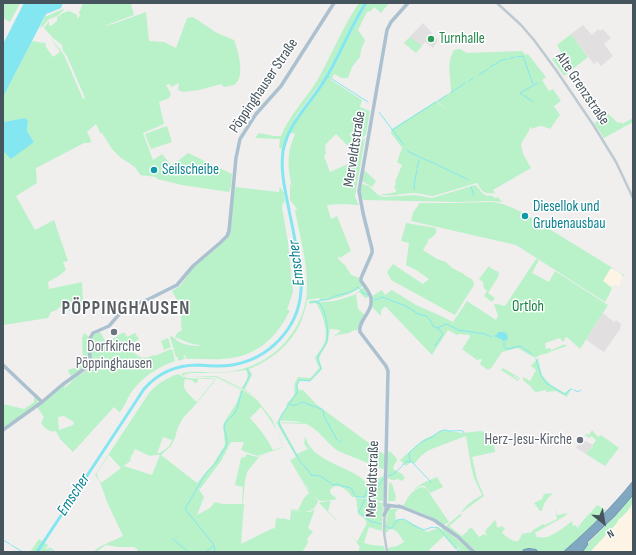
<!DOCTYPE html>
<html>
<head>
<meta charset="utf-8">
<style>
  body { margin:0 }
  #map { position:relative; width:636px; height:555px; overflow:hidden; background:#f1eeee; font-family:"Sofia Sans Condensed",sans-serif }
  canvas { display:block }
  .frame { position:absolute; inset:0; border:4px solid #45545d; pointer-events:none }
  .north { position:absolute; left:584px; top:503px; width:40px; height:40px; -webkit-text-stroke:3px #fff; paint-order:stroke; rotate:149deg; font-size:11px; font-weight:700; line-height:16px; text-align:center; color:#45545d }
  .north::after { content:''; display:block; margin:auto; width:14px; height:18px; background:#45545d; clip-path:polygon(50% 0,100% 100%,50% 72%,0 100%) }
</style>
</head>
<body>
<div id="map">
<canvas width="636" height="555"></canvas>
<div class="frame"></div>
<div class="north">N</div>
</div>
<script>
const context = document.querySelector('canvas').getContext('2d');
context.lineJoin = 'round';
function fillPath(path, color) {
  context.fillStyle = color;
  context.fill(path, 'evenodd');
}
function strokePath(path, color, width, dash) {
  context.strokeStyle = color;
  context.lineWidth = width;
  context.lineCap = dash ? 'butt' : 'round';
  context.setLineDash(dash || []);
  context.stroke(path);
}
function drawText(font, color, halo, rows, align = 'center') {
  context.font = font + ' "Sofia Sans Condensed",sans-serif';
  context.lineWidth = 3;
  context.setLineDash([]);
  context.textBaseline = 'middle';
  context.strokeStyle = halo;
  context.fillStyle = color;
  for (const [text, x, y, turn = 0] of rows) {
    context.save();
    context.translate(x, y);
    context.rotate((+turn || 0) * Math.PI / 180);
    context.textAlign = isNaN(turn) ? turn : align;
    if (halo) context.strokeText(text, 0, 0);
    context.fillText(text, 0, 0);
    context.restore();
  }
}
const commercial = new Path2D(`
  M611,268L622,275H621L623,277L622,279L621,278L620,285L619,286L614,285L612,287L603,281Z
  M633,504V552H590L617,523L618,520L622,518Z`);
const education = new Path2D(`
  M423,23L438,40L433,48L425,42L416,53L404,43Z
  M583,25L592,35L598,29L600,31L603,29L611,38L604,44L613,56L601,66L597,61L594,64L571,34Z
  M603,313L614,322L616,320L621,324L620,329L618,332L604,352L586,340Z
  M584,440L593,445V446L591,449L590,448L586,454L576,448L579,443L582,445Z`);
const green = new Path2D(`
  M3,3H20L10,22L3,18Z
  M83,3H154L150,4H131L134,15L104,26L116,23L146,12L149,41L164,42L176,48L187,18L193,17L217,33L234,40C238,50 246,78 234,85C232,86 227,86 224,87L221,84L199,90L183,92L178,90L179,83L171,87L170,84L166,85L171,94L169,98L159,102L164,124L143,133L153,160L162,154L171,165L179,160L188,153L232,174L231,187L229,192L182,185L157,179L156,177L140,175L135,167L121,158L112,149L102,133L101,134L96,124L87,132L91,140L90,143H84L36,168L37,183L16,196L35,230L54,220L68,261L63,262L66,270L60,275L48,282L49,289L82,282L83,302L73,312L59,307L57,310L51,312L48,318L3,325V152L5,153L34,142L27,131L28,122L25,118L3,122V97L32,41L44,43L45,42L46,47L53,57L60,52L51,39L59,48L64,55L83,99L85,98L67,56L63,51L62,45L53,38L44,28L49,21V25L51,26L57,21V17L63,13L69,11L77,15V18H78L79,16L81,17L79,13Z
  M359,3H365L353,24L323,80L297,115L288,132L291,130L299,117L322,86L362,12L368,3H389L381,13L374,7L371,11L367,12L358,30L365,40L361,50L360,57L352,67L348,78H342L334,74L331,80L362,100L360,107L370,111L366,135L349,147L336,134L325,145L326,154L324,156L330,172L348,164L354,158L353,153L350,148L365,138L355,197L359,205L342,204L327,205L331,219L337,216L351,251L340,258L338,256V259L345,265L351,275H352L359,278L360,281L363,286C351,295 336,299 321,301L319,298L307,300V301C306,307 304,313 302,319C293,343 272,360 249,369L252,375L245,389L257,399L245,390L215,377H188L183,376L181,374C188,371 197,372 205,372C216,373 227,373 238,370C277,362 308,325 307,285C307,260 299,234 295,210H296L297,209L290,200V183L292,188C288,167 286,155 295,134L288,132L283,149L279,148L280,139L255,138L259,133L274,136H281C290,114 306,99 318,79C332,54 343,26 359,3ZM246,370C250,377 246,382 242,388L216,376L188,377L183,375L190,373H223Z
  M63,9L64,10L57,16L49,19L43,26L40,28V27L46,15L47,16Z
  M571,34L588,57L564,76L552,59L561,52L557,45Z
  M410,37L422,46L416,53L404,43Z
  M460,49L467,53L522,51L526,55L528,54L546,77L542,80L549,91L553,89L561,101L554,106L560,115L550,129C542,126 541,124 532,129L530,127L529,129H530L521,144L523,154L531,168L493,190L495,193C482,194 483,192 477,183L433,196C427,196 421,193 414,193C403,193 392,197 382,195L381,194H386L396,192V189L394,188L396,183L395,182L402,165L397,162L402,148L391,133L392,129L436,101L449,112L437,101L451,92C451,78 446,63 454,50Z
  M607,113L618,123L621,122L622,124L633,118V122L604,138L594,123L602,119Z
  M167,126L172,142L151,149L145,134Z
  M364,170L376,181L372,187L362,181Z
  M363,184L369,186L378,195L384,197L415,195L432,198L475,185C479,187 481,193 485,195C490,197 491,194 495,198L498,197L502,202L489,201L459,202L363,200V198H361L360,192L362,185Z
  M235,187L279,192L280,187L284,193L285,202L283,203L282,208L288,242L292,284H293V292L287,310H290C276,340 254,358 221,359C210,360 198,358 187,359L185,355H183L185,358L184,359L178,361V357H176L170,337L171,336C174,337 176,340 179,342C186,345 193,346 200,346L199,345L189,343L175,337L177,333L182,330C180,323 182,320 181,313C179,306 176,297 172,291L181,285L193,268L227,239Z
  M491,202C503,203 512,207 523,213V215L528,218L530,217L624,275L623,277L622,274L612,268L610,269L603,281L612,288L609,295L605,302L516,245L411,221C412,219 412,215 413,213C415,208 418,208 419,203H451Z
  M406,223L436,228C438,234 432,237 428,240V242L423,250L437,259L446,262L452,268L464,274V275C470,278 474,279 474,285L455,315L391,280L387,272L393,264L423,284L429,279L416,270L406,265L409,243L401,241Z
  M536,259L539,260L532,273L549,282L555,271L608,305L580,349L567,337L565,338L564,341L563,342L560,338L545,343L546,349L550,348L551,350L563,345L564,344L567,346L549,352V353L539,355V356H538L535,358L518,348L502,352L492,367L488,370L480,364L482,360L481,359L477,360L462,349L470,337L469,335L459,334L457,335L448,330L432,355L386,307H384L381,311V316L372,307V296L382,290L385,295L392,290L416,305L441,316L453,322L467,301L496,320L498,316L494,304H497L505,306Z
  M491,266L490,268L499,272L498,277L488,293L495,298L492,302L484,296L487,291L484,288L483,282L479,279L488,267Z
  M364,287L369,297L365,298L359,292L356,294L358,309L365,315L359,324L357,331L354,330L349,333L337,335L336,336L334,335L337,334L341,330L330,329L328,341L319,358L322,369L310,381H300L297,386L299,390H303L316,404L385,455V470L338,451C332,447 327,441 322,436C309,422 298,420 279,421L297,454L308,449L304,444L305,436L303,424L281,423L280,422L303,423C304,428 304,434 306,439C312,458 342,466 357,475C361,477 363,481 367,483C373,482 378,479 383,476L384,472H385L383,501H379L367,498L352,497C348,491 341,484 333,487L330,490L331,494L337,499C332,500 326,501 321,501C313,500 295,468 290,460L296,457L276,422L279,421L282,414L287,406L286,405L294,395C295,388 293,384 298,377L310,378L315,373L319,368L315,358C318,353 323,347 325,341C328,330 322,312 316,303L309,304V301L316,300L322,302L335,301L354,295Z
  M99,332L101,333L105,341L117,337V336L122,333H125L127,337L135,333L139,339L132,344V345L128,350L122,348L119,344L115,350L116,349L128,352L130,350C142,359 141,359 155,355V356L171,349L173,351L175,361C156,368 142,377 130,394C127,400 124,406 121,411L119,412L114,407L73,452L60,439L56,431C50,433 44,428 41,423L44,417L37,407L64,385H65L64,390L66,386H67L75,378L90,368L85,367L71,376L68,371L70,369L75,368L83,363L82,338L84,333L89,337ZM64,416L74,422L73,425L59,430L58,417Z
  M168,338L171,347L164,350L161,341Z
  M538,358L542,375L551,385L565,393L571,388V389L567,397L556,391L546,392V390L537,392L536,393L530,386L523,380V377L530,381L536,370L531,366Z
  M503,368L520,378V379L510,374L519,380L518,381L501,370Z
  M178,374C188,382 204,376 216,379L197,403L183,418L178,427L175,438L171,446L161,455L197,483L213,464L225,445L223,425L225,421L236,404L241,390L218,379L245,391L257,400L272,419L283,447L282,448L257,456L241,450L244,442H231L221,461L200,489L198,488L204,497L197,515L210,508L215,502L223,504H244L241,544L271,529L275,528L276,518L282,519V518L290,520L291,510L303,512L286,508L298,510L304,498L309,493L294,468L306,487L318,501C316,508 312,511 305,512H310L315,509L308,528L313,532L307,539L308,543L302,552H138L137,549L134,547H119L106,545L100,549L97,552H93L99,547L123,536L107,502L104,493L99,480L95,475L149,393C157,384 166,378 178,374ZM185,379L192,380L195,383H197L198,379H215L197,402C190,395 181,390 185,379ZM261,407C270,419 279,432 283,447L273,450C267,438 259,428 250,418ZM163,437L172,440C170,447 164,451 157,454ZM135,449L150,456L156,455H160L152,475L124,466L130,461L131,460L130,459ZM109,455L121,468L101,483L97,475V473Z
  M34,397L38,400L37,402L39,403L3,429V404L24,409L34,402Z
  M443,430L463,433L481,431L491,434L493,436L524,440L493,438L495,452L472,457L477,479L484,496L461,513C465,505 475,499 482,495L474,478L471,466L466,436L429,450L421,456L414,464L411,462L406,466L400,460L423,440Z
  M592,430L598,437L601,435L619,448L605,466L586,454L590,448L591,449L593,447L592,446L596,440L591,436L589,438L585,435L586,434L589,435Z
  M390,451L397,459L396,463L394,465L393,469L402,474L405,478L402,481L398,479C394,480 392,481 388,478L387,453Z
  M247,454L257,457L267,454L259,457L247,472L245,481L243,503H242L243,487L235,485L241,458L245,457Z
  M437,477L443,487L430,493L425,486H420L415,489V488L423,483Z
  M390,482L392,484L396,497L395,499L396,501H388L389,483Z
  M421,487L426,488L449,522L444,525L427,515L403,506C408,497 412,490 421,487Z
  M553,493C548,498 543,503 542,511H540L534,503L542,499L544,494Z
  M633,495C633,508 627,512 618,520L617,523L590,552H581L589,542L614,517Z
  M356,498L368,499L383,503L382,531L369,527L364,543L372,545L384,546L385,552H367L370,550L366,552H358L360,547L351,535L357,542L367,523L364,518L358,514C357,509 357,504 356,498Z
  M331,501L328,511L337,520V521L319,503L322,502Z
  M597,505L606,510L590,528L563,552C555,552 546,553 539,552C532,551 529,550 522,552H477L446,526L460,514L462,515L449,526L462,536L468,531V529L472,528L479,537L484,534L487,536L485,531L495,520L497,524L496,526L499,528L501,526L505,528L502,533C506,536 514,543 518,541C520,539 521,536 522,534L532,532L533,530L543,524L545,525L557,519L555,506L557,515L568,513L565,516L535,533L537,537C540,537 543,538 547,537C554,535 566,526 572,521L573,526L575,525L578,528C582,520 591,513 597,505Z
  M388,508L389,509L385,523H386L389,510L391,509H398L395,513L396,520C407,517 417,527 427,532L436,529L439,527L443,531L442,529L443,528L473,552H456L458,550H460L458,547L456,550L444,536L430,549L429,552H388V548L397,546L404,542C400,536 397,529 390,529L386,533H384V522Z
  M39,539L48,545L45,550L48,548L53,552H30Z`);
const water = new Path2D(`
  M24,3H63L61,8L46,14L3,97V44Z
  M25,118L28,121L27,131L34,142L11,159L5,153L3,152V122Z
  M499,332H503L506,333L508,337L507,340L503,341L501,339L497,337L496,335Z`);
const stream = new Path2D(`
  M517,57L523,56L533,84
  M509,59L515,57
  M496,64L500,61L506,59
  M490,67L495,64
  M479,75L488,69
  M327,76L329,77
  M332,79L368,102
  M469,81L473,78
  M452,92L465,83
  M451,93V92
  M438,101L447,95
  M533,102L520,93L538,83
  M379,112L404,145
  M392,130L436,102
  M407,150L409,152L426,160
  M427,160L465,178L468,180
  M417,168L419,160
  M415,179L417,170
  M471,187L474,195
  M414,189L415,180
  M374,299L376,300L382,297L406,306L418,314L426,316L430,320L433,326L437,328L446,324L449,325
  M311,302C314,302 317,301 320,304C326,310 330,336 326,344C324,348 319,353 318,357C317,361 321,365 321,369L310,381L300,380C295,383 298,388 297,393L282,414L279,420L280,426L297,456C299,463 308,468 311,475L320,476L329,482L332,485L337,484L342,486L351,488L356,497H365
  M317,302C323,298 324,301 329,299C330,299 331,298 332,297C340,294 351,294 358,287L362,291L363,293L368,295
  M450,326L455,328L458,330L485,334L491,337
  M494,336H496L499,338
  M435,346L443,334L440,330L437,328
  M504,347V342
  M505,348L507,349L520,346L532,354
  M536,359L541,376L546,383L564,394H566L568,391L572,389
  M243,388L250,375L247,369
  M574,390L578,392L581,390
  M290,404C295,408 298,403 303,402C310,406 316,406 323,410L324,416L337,440
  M339,441L341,442
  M410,462L409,453C416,446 424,439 433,437C435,434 441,430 445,430C448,430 450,432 452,431C456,431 459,430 463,431L464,433
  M388,476C397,474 400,467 407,461L412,462L431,482
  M365,496C367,486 371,491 377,487C380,485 382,481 384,478
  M365,499L359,512L370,521L381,524
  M385,525L388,528H392L397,520L404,519L413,525L424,530L432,527L435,528L437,527L439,529
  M440,530L457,549
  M173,539L187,551L190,552
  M3,540L10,544
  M43,543L44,544
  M11,545L23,552
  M50,548L55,552
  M458,550L459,552
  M205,552L210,549L213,546
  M215,552L214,545L185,509L206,473L216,463L226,446L227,442L226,434L224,429L225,423L234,414L237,409L242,391`);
const river = new Path2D(`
  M37,552L144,389C158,373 177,365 198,365C209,366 221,367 232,365C269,359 299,328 301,290C302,283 301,276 300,269C297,251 294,233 290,215C286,194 280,172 283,151C289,120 313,102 327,76C341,52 351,26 366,3`);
const minor = new Path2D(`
  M497,3L521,25L534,40L556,70L594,126L616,162L633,198
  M385,505L384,532L387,552`);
const major = new Path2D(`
  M3,365L42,402
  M3,430L42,402L62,385L87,367L89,363L90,357L89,340L93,333L109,326L122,311L127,308L149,299L177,285L193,266L221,242L227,236L229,231L236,158L240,139L256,114L281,86L334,3
  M399,506L434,520L458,537L474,552
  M402,507L385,505L388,371L386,366L360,332C357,320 376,311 370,295C368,290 364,285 361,281V278L372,253V249L363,213L359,191L387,30L391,22L408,3
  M384,515L388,508L390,506`);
const highway = new Path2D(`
  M525,552L529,551L535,552
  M567,552C591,531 613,510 633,485
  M573,552L613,514L633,491
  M579,552L585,544`);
const markers = [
  [431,39,4,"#2e9e5b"],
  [154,170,4,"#0f9aa8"],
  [525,216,4,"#0f9aa8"],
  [114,332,4,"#6b7280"],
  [580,440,4,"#6b7280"]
];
const leisureNames = [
  ["Turnhalle",439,39]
];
const streetNames = [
  ["Pöppinghauser Straße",264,86,-56],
  ["Alte Grenzstraße",582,89,56],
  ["Merveldtstraße",355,149,-81],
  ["Merveldtstraße",373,479,-88]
];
const cultureNames = [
  ["Seilscheibe",162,170],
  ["Diesellok und",533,207],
  ["Grubenausbau",533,224]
];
const parkNames = [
  ["Ortloh",528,307]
];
const worshipNames = [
  ["Dorfkirche",114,347],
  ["Pöppinghausen",114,364],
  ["Herz-Jesu-Kirche",572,440,"right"]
];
const waterNames = [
  ["Emscher",297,263,-97],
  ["Emscher",74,495,-57]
];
const districtNames = [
  ["PÖPPINGHAUSEN",126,309]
];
fillPath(commercial, '#fdf4e6');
fillPath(education, '#e2dfe0');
fillPath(green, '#b9f2c9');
fillPath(water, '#83e6f1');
strokePath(stream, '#83e6f1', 1);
strokePath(river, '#83e6f1', 3);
strokePath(highway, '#6d92ac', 6);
strokePath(minor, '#bdcad1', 2.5);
strokePath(major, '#acc1cf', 3.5);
strokePath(highway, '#82a7c0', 4.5);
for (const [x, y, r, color] of markers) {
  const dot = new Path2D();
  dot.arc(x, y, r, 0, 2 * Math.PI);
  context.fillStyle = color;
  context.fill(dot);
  strokePath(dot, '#fff', 1.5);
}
drawText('15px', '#27864d', '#fff', leisureNames, 'left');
drawText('15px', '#45545d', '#fff', streetNames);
drawText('15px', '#0d838f', '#fff', cultureNames, 'left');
drawText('15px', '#11833e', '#fff', parkNames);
drawText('15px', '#5b616d', '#fff', worshipNames);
drawText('italic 16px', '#068291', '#fff', waterNames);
context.letterSpacing = '1px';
drawText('bold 19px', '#5a5f63', '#fff', districtNames);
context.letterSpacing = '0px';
</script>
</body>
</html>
